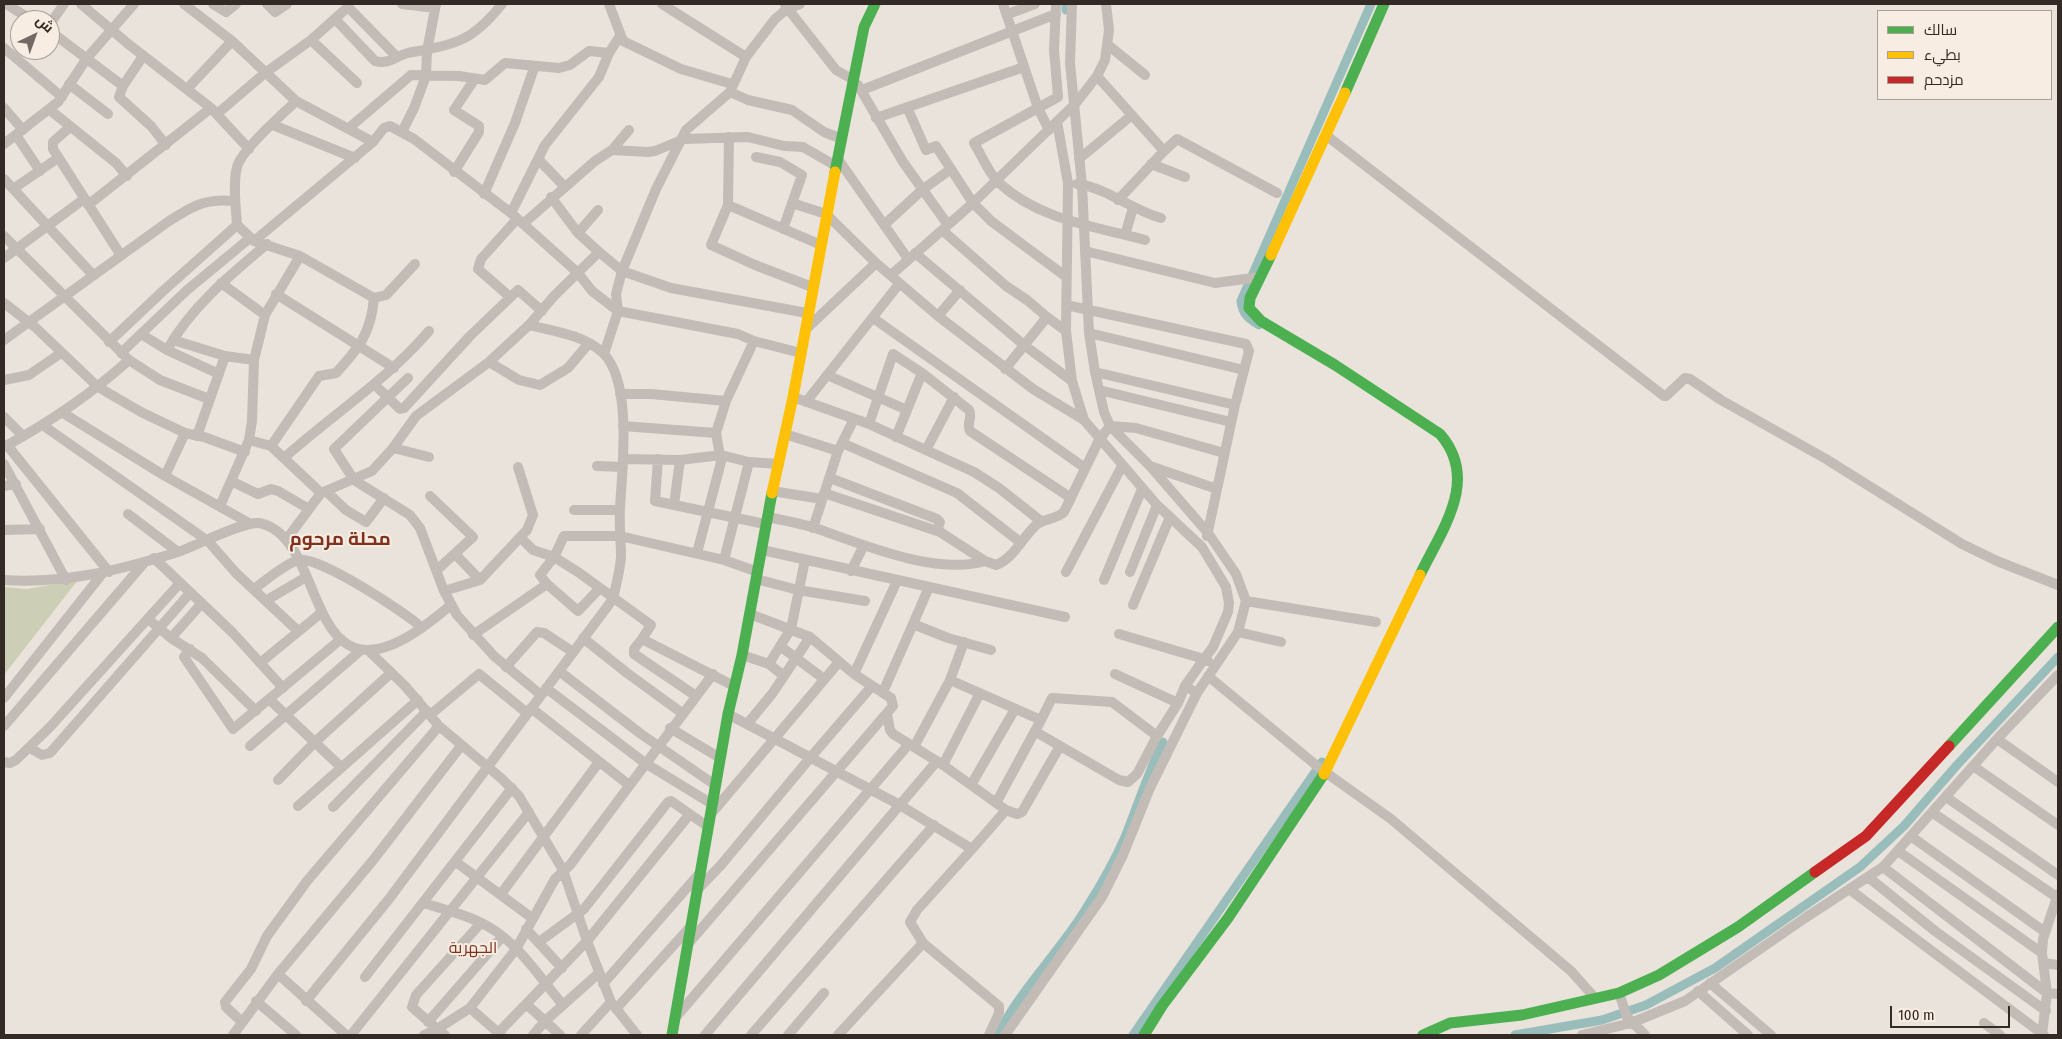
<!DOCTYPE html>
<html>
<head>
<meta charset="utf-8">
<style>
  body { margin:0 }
  #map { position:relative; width:2062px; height:1039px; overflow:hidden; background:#eae3dc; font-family:"Fira Sans Condensed",Cairo,sans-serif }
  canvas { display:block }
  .frame { position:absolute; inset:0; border:5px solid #332925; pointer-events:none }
  .legend { position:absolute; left:1877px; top:10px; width:175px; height:90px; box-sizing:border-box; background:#f8ede2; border:1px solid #a99f96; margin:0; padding:6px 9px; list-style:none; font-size:15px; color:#332925 }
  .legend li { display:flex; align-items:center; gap:10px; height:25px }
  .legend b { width:25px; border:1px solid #a99f96 }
  .north { position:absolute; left:10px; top:10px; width:50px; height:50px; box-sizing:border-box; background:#f8ede2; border:1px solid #a99f96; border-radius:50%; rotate:42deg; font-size:14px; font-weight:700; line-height:20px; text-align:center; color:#332925 }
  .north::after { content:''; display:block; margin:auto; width:18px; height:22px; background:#736a65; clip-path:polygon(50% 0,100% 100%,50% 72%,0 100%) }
  .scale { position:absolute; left:1890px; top:1006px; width:120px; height:22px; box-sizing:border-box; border:2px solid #332925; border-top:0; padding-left:6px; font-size:15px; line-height:18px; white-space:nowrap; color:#332925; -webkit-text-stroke:4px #f8ede2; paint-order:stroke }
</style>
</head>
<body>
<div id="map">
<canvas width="2062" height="1039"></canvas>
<div class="frame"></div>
<ul class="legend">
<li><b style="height:6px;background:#4caf50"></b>سالك</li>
<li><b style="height:6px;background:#ffc107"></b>بطيء</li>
<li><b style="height:6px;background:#c62828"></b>مزدحم</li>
</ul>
<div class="north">ش</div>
<div class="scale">100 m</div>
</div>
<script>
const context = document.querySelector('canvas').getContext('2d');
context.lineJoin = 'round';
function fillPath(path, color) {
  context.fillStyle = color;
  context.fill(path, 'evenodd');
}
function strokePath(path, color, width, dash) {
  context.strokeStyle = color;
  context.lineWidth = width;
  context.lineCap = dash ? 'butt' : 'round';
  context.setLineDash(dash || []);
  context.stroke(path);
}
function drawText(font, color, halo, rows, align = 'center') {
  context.font = font + ' "Fira Sans Condensed",Cairo,sans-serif';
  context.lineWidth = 4;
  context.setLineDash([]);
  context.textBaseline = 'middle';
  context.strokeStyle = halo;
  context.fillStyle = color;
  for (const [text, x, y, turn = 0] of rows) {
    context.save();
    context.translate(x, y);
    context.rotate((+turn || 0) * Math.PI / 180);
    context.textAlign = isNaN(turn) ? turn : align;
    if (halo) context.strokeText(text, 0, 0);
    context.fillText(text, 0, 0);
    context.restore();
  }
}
const green = new Path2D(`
  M78,580L7,671L4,675V587L27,589Z`);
const canal = new Path2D(`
  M1066,10V4
  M1259,325C1249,319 1242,314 1241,301L1371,4
  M998,1035C1021,988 1060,952 1087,907C1101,885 1114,862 1125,837C1138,805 1148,773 1163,742
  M1133,1035L1322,762
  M1515,1035L1602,1020L1646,1005L1715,968L1860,867L1904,826L1957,765L2058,657`);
const street = new Path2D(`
  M6,4L32,20
  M81,4L127,43L211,108L249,149
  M184,4L232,41L296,101L373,142
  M213,4L226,12L236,4
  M267,4L275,12L287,4
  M402,4L435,8
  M609,4L623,41L681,69L732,84
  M662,4L746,57
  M1003,4L1038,108L1049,130
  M1056,4L1054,50L1058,97L974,143C981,154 988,172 998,182C1039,220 1093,226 1145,240
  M1072,4L1070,63L1082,185L1089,333L1095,372L1104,412L1110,426L1150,466L1208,533L1236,574L1246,601L1238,632L1197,693
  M785,5L836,70L852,79
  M1008,14L1035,4
  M335,19L375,61C388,65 396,56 408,53C455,44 471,43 502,4
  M50,24L64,4
  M50,31L123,86
  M311,40L357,83
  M1108,45L1145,75
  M4,48L62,97
  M143,56L123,86L119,97L151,126L166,145
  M1097,76L1164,151L1118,200
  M69,84L108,114
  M858,85L903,162L948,225
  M187,89L232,41
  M862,90L1056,14
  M730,92L748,100L792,110L824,132L842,139
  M296,101C281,116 246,146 238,164C232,179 236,209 237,225L254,241L300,256L374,298L386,295L415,264
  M907,107L926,150L936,146L973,203L991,221L1065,276
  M4,108L23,130
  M50,110L116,163L127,176
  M217,114L265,73L311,40L348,7L397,57
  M876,118L1024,67
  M1057,122L1068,183L1066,331L1072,381L1084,420L1157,505L1202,547L1226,587L1229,603L1228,612L1213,647L1204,659L1119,634
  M273,125L355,158
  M70,127L53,142V149L120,254
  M349,128L411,75L459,76L485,80L505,63L559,68L570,65L589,51L609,53
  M402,132L414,108L426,76L427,51L436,4
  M16,135L40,171
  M1327,136L1664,396H1666L1685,378L1690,379L1721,400L1826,459L1962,544L1997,561L2058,585
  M729,137L728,205L711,245L755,265L812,287
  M4,144L58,102L87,58L134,4
  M612,150L648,152L655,151L684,139L748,137L784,146L803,147L836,166
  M1164,151L1177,139L1277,193
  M756,157L780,162L802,175L783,229
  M538,159L564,186
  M838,159L908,259
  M1079,159L1132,115
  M1151,164L1185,177
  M454,172L479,132V126L454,110L474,80
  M4,179L93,275
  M1077,184C1108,188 1131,210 1161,218
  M13,189L58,158
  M484,194L515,123L534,68
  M792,203L826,214L876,263L938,316L1033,389L1084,420
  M88,205L211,108
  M728,205L821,245
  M511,213L545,145L599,77L609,53L620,36
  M523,224L595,161L612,150L629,130
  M884,225L922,190L951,169
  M942,230L1006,286L1027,300L1047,317L1005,369
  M578,233L598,210
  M1125,235L1133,208
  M4,236L129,360L160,380L209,399
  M254,241L373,142L384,128L390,126L414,139L511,213L578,273L592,291L618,311L738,334L754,341L801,353
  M1085,251L1215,283L1260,277
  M599,252L622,271L671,288L807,313
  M915,253L1024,345L1072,381
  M4,258L84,199
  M891,275L973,203L1076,103L1097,76L1105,60L1109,30L1106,4
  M221,283L265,315
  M276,294L394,368
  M510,297L478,269L481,259L517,219
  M4,303L35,327L98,387L141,412L185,433L204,437L245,452
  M1066,305L1246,344L1249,351L1235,405L1207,536
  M938,316L960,290
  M1047,317L1066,331
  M873,318L1085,468
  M806,329L876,263
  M1089,333L1244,370
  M141,334L167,350L219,374
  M4,340L169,221C193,206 205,198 235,201
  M173,340L225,356L254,360
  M109,342L163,291L237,225
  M167,350C191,307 230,275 267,244
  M121,353L186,291L250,238
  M604,354L618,311L616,294L622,271L656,189L686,130L730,92L746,57L775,19L787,9L800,4
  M489,362L519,380L540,385L568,368L589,343
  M1095,372L1235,405
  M827,375L907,410
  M408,378L334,449L354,480L410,515L420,528L444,591L457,615L494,656L541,695
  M4,380L29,375L61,353
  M375,385L400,409L404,408L470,336L518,290L542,311
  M1099,390L1231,422
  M620,394H651L726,401
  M793,397L869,424L974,472L999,488L1042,522
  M806,402L899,284
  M63,413L165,476L249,523
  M4,417L23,436
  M869,424L893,354L922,373L969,410C973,417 966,424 970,431L1071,498
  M44,426L208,541L236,573L298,631
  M623,426L716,433
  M1110,426L1136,428L1224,453
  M785,434L838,451
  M197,436L225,356
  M896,437L922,373
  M249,440L271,446L321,493
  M842,443L957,493L1020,542
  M7,445L109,572
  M271,446L319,376L336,373C359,348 371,333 374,298
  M4,447C50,422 90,395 129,360
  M393,448L429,457
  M926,450L954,397
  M284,458C332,415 387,380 429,331
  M624,459L680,460L721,455L749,462L779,464
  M658,459L655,501L765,524
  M4,464L66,580
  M597,466L623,467
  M1150,466L1217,489
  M165,476L185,433
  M830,478L937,519L940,522L937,531
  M231,481L258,494L271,489L278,491L309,509
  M4,486L16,484
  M326,491L346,510L366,522L384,498
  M772,491L822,499
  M824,493L940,532L985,561L996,565C1013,559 1023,537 1036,525C1044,518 1056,520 1064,512L1099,440L1110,426
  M430,496L473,537L438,569
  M674,505L680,460
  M220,506L249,440L252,421L254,360L265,315L300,256
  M574,510H620
  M128,514L178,552
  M767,517C783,520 799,523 815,528C862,544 936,576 985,561
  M813,528L838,451L854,419
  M4,530L40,529
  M521,538L533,550L554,557L578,572L651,625L642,639L734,686
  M286,540L321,493L372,471L393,448L416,416L489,362L529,325L555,295L599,252L578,233L551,197
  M762,550L1065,617
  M697,553L721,462L716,433L726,401L754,341
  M455,554L480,580
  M154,558L233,633L283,688
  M724,560L749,462
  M851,571L864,545
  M1066,572L1122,466
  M1130,572L1157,505
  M756,579L798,590L865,601
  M4,580C65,584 120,570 178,552C196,546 243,521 259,523C325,535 305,691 402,640C420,631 435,618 451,605
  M1104,580L1142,489
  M547,584L540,575L554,557L564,536H620L724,560L758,572
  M254,589C265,581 286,563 299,560C317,555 407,613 422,628
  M444,591L480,580L527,530L533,515L518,467
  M267,600L306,577
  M1246,601L1376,622
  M1133,605L1170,517
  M148,619L171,638L202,658L256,711
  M913,624L929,587
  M1238,632L1281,642
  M473,635L547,584L578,611L600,588
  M171,638L202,603
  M583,638L627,673L682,713
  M642,639L634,649V654L696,696
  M964,642L950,680L1041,720L996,803
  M780,646L791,629L805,560
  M190,649L184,657L233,729L341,639
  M368,650L405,686L439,726L501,778L519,796L563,870L587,941L611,1002L637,1035
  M742,655L769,664L784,676
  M260,663L321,613
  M769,664L780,646L824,679
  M506,667L537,632L544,633L573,652
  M559,671L641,734L715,785
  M854,674L897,581
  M1115,674L1178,703L1185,686L1204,659L1208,661
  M1208,676L1322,770
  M546,688L645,763L712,804
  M883,692L913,624L948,638L991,650
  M4,698L102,574
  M269,699L341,767
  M531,708L629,785
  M728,714L898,804L972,849L917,910L910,922L923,943L999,1006V1013L989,1035
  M887,714L890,730L893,734L943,765L1006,810L972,849
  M430,715L479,674L527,713
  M1041,720L1052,698L1112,702L1157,736
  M748,723L772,694L810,637
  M4,726L144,563
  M670,728L720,758
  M1036,732L1119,780L1128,782L1137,774L1157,736L1178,703
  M1997,739L2058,782
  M250,746L361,650
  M914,747L950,680
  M30,748L42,755L50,753L190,593
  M4,762L10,763L16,760L50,727L180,583
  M943,765L980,693
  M1973,766L2058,825
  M1325,772L1391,819L1571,971L1595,998
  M278,780L315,742L391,673
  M971,785L1015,709
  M1946,797L2058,875
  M298,806L418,700
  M333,807L427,711
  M1006,810L1017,814L1022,812L1060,746
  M1933,813L2058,898
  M711,814L839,662
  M1912,837L2045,932
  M1898,851L2042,953
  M456,862L532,918
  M1883,867L2047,993L2058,994
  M1868,877L1935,931L2046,1011
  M1849,889L2044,1035
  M697,890L721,865L810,758L872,686
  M501,894L599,762
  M424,903C445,910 469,915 489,927C519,944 541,979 563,1005
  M481,923L416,995L412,1007L437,1029L470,1008L501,1035
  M526,929L562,968
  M539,942L584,909L668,802L671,801L707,826
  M688,944L893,706L891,698L854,674L810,637L750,614
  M2044,963L2058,965
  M278,974L346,1035
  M365,977L512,788
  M1710,983L1771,1035
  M603,984L699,874
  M1698,991L1748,1035
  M1619,993L1627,1017L1645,1035
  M256,1001L296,1035
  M306,1001L389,899L613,599C616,585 620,571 621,557C621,541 619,525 620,508C622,470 633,382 603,353C584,335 554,331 529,325
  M526,1004L545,1021L599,973
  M470,1008L516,949L555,879L570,865L713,674
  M616,1009L691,926
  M676,1017L909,744
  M241,1021L226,1007L225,1002L251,969L267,936L307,881L439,726
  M428,1022L502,937
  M1984,1023L2000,1035
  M498,1033L587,941L689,815
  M233,1035L278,974L374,859L461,746
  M351,1035L529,812
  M424,1035L437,1029L445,1035
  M533,1035L545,1021L560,1035
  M581,1035L611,1002
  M705,1035L937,761
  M751,1035L934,825
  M788,1035L824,993
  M838,1035L923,943
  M1005,1035L1102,897L1123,855L1150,788L1197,693L1185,686
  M1582,1035L1631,1023L1685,1001L1805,918L1883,867L1997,739L2058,675
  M2042,1035L2047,993L2042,953L2043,939L2058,894`);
const fast = new Path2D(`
  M1345,93L1384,4
  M835,172L864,27L875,4
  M1271,255L1250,298L1249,308L1261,321L1335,365L1440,434C1480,480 1442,529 1420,575
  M1949,746L2058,627
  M672,1035L728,714L742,655L772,493
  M1144,1035L1162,1006L1228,918L1324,774
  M1423,1035L1450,1023L1522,1015L1619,993L1659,975L1738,927L1815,872`);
const slow = new Path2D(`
  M1271,255L1345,93
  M772,493L793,397L835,172
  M1324,774L1420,575`);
const jam = new Path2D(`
  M1815,872L1866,836L1949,746`);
const quarterNames = [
  ["الجهرية",473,949]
];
const districtNames = [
  ["محلة مرحوم",340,540]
];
fillPath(green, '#cccfb6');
strokePath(canal, '#98bdbb', 9);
strokePath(street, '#c3bbb6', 10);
strokePath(fast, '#4caf50', 11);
strokePath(slow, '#ffc107', 11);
strokePath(jam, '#c62828', 11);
drawText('16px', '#81321e', '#f8ede2', quarterNames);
drawText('bold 19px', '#81321e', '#f8ede2', districtNames);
</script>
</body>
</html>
